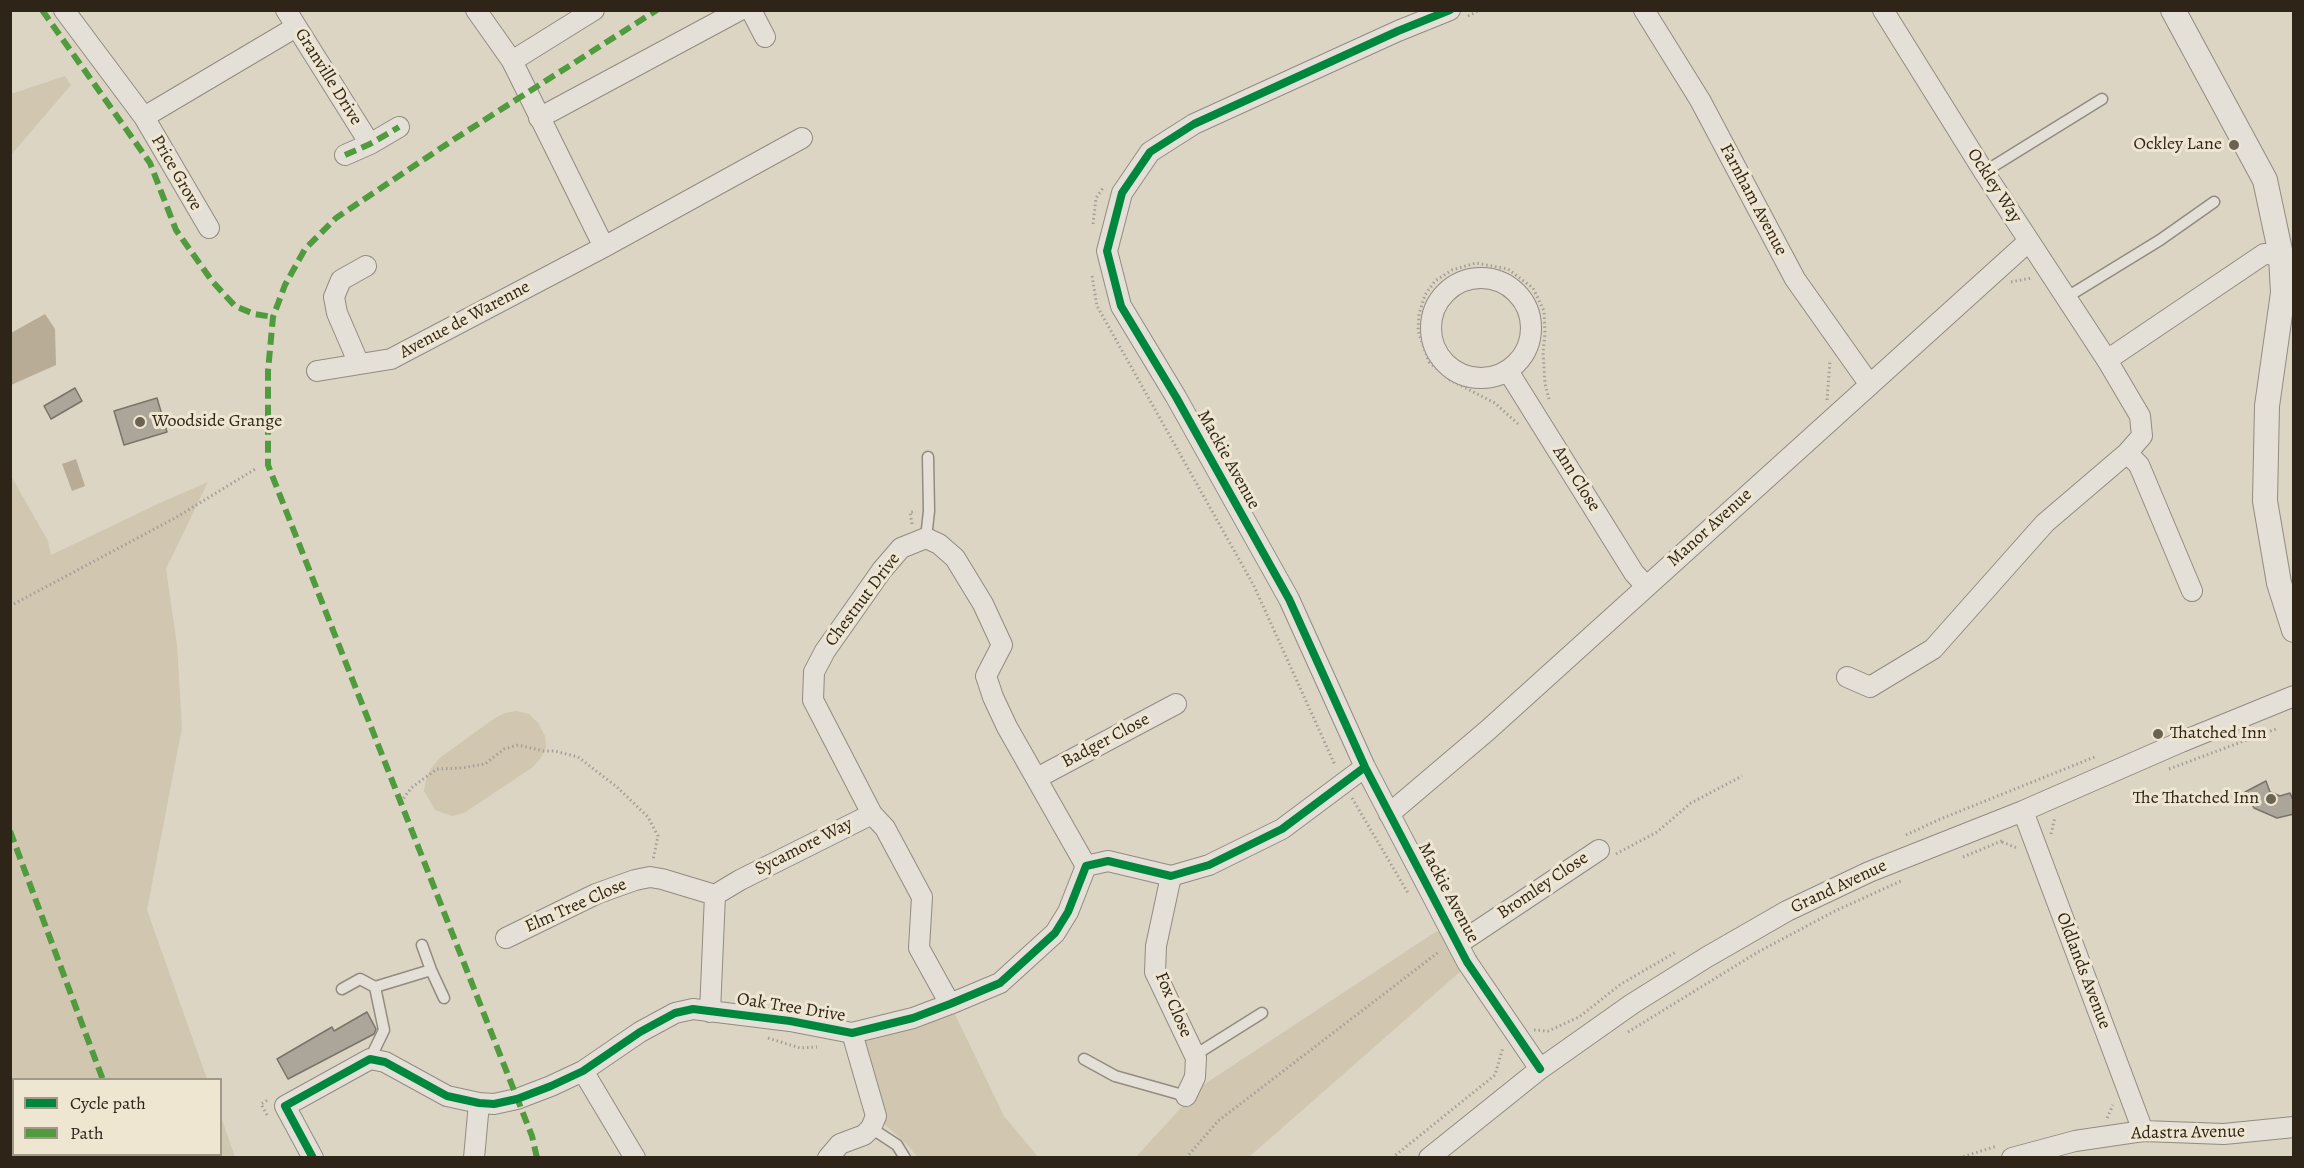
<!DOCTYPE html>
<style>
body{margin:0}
#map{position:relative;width:2304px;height:1168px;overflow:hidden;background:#dcd5c4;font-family:Alegreya,serif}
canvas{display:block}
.frame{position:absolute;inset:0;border:12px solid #2f2418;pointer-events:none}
.legend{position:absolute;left:12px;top:1078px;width:210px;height:78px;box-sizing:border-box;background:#efe6d2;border:2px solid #a29888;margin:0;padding:8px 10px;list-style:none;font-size:18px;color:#2f2418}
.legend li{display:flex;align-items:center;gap:12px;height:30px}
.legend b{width:30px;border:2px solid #a29888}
</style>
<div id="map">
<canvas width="2304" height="1168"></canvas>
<div class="frame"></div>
<ul class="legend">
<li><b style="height:8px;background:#00873e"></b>Cycle path</li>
<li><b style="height:8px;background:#509b3e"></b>Path</li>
</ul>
</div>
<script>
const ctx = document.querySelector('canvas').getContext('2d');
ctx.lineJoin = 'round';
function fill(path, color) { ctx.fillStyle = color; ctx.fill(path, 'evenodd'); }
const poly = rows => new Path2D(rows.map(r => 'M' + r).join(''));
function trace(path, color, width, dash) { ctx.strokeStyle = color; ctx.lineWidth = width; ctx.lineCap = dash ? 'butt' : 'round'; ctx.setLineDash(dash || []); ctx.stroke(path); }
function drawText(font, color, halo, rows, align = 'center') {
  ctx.font = font + ' Alegreya,serif'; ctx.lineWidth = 6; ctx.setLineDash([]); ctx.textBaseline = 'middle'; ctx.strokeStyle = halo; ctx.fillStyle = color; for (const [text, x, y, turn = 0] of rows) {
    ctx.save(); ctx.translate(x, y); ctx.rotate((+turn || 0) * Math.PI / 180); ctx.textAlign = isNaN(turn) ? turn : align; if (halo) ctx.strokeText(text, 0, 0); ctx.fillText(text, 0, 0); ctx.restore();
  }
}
fill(poly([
 [65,76,71,85,11,155,11,94],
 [11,476,48,541,51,555,162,502,208,482,166,569,177,645,182,728,147,910,207,1079,14,1080,14,1154,220,1154,221,1117,235,1157,11,1157],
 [517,711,529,714,538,723,545,736,546,748,541,758,533,767,464,813,452,816,435,810,424,791,426,780,431,768,441,757,495,718,505,713],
 [1437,931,1478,956,1249,1157,1135,1158,1200,1087],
 [950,1004,1004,1116,1038,1157,917,1157,911,1149,876,1116,852,1033]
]), '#d1c6af');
fill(poly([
 [45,314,55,329,56,365,11,385,11,333],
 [76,459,85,486,72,491,62,464]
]), '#b8ac96');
const building = poly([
 [75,388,82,401,51,419,44,406,75,388],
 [157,398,167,432,124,445,114,411,157,398],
 [2266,781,2270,792,2280,796,2290,793,2294,802,2294,814,2277,818,2254,808,2245,792,2266,781],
 [367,1012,376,1029,374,1034,288,1079,277,1059,332,1027,334,1031,367,1012]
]);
fill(building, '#aca69a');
trace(building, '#797469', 1.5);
const service = poly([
 [1984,172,2102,99],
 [2067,297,2160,240,2214,202],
 [926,538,929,511,928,457],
 [431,970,444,998],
 [342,989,360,979,375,987],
 [1195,1055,1262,1013],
 [370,1059,384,1030,375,987,431,970,422,945],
 [1084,1059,1115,1076,1186,1096],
 [871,1128,897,1145,905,1158]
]);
const minor = poly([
 [64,10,144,117,209,228],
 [286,10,370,144],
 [476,10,512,61,604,247],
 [751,10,765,37],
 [1450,10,1398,31,1194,124,1150,152,1122,193,1107,251,1121,306,1176,397,1289,599,1365,767,1467,962,1540,1069],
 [1644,10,1700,100,1795,279,1870,385],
 [512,61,594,10],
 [144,117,296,27],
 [539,118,740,10],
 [345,155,370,144,399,127],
 '1431 328a50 50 0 1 1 100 0a50 50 0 1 1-100 0Z',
 [2107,360,2264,254,2281,255],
 [359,364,337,313,334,297,341,280,366,266],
 [317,371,391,359,604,247,802,138],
 [1508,371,1634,573,1646,586],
 [2127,453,2139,465,2192,591],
 [1847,677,1870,687,1933,649,2045,523,2127,453,2142,436,2140,416,2107,360,1984,172,1883,10],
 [1037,778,1176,704],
 [2023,811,2143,1131],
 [872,814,813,700,814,672,825,651,882,570,901,548,926,538,939,544,955,558,983,604,1002,645,986,676,993,697,1007,727,1086,866],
 [1389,814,1488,730,2029,241],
 [1171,876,1156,946,1155,972,1196,1058,1195,1077,1186,1096],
 [506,938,596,894,635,880,650,877,662,879,715,895],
 [1458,944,1599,850],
 [710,1012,715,895,740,880,872,814,885,828,922,897,919,948,950,1004],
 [583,1071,635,1158],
 [313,1158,285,1106,370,1059,385,1062,447,1096,479,1103,494,1104,517,1099,551,1086,583,1071,640,1032,675,1013,693,1009,790,1021,852,1033,913,1018,950,1004,1000,983,1055,933,1068,912,1086,866,1108,861,1171,876,1209,865,1282,829,1365,767],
 [474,1158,479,1103],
 [828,1158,840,1144,864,1135,871,1128,876,1116,852,1033],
 [1429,1158,1540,1069,1632,1004,1707,957,1787,911,1869,872,2023,811,2181,742,2294,696],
 [2012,1158,2075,1141,2143,1131,2224,1134,2294,1127]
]);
const tertiary = poly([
 [2173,10,2265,180,2281,255,2283,293,2267,406,2265,501,2279,583,2294,630]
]);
trace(service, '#918b80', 13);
trace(minor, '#918b80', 22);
trace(tertiary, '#918b80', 26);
trace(poly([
 [1468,16,1480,10],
 [1093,224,1096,198,1103,188],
 [1092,276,1097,306,1254,586,1335,765],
 [2011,282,2031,278],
 [1827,400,1830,361],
 [1518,424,1495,403,1450,380,1429,362,1418,331,1419,314,1425,295,1435,281,1452,270,1476,263,1508,269,1533,288,1544,311,1545,334,1543,352,1545,384,1549,399],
 [912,524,910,512,916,512],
 [10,606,175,518,257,468],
 [2169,769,2276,729],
 [1352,798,1408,893],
 [401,802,411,788,437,769,462,768,485,764,504,749,518,745,544,751,555,751,578,757,617,787,648,817,658,836,653,860],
 [2051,834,2055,817],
 [1906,835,1938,820,2097,756],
 [2002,842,2017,848],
 [1616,854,1657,832,1691,803,1742,776],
 [1963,857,2004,840],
 [1534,1030,1548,1031,1579,1017,1621,984,1676,952],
 [1628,1032,1758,952,1835,911,1901,881],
 [768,1038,800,1048,817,1047],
 [267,1115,261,1104,268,1100],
 [2107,1118,2113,1105],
 [1186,1158,1218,1121,1440,951],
 [1392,1158,1495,1075,1503,1047],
 [1959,1158,1997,1146]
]), '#a49f98', 3, [1.5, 3]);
trace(service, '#e4e0d8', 10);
trace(minor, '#e4e0d8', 20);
trace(tertiary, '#e4e0d8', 24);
trace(poly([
 [42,10,150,163,176,230,212,281,235,306,254,314,273,317],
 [345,155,370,144,399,127],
 [10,831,103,1080],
 [130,1154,131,1158],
 [537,1158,532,1136,268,465,268,371,273,317,285,285,305,249,336,218,453,140,657,10]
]), '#509b3e', 6, [12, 6]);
trace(poly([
 [1450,10,1398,31,1194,124,1150,152,1122,193,1107,251,1121,306,1176,397,1289,599,1365,767,1467,962,1540,1069],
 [313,1158,285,1106,370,1059,385,1062,447,1096,479,1103,494,1104,517,1099,551,1086,583,1071,640,1032,675,1013,693,1009,790,1021,852,1033,913,1018,950,1004,1000,983,1055,933,1068,912,1086,866,1108,861,1171,876,1209,865,1282,829,1365,767]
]), '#00873e', 8);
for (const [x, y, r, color] of [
 [2234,145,6,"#6c6254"],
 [140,422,6,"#6c6254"],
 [2158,734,6,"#6c6254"],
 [2271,799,6,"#6c6254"]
]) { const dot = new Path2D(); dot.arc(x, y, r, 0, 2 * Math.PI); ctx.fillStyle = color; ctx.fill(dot); trace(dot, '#efe6d2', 2); }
drawText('18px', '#2f2418', '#efe6d2', [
 ["Granville Drive",328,77,58],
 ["Price Grove",176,173,60],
 ["Ockley Way",1994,186,57],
 ["Farnham Avenue",1753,200,62],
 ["Avenue de Warenne",465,320,-28],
 ["Mackie Avenue",1228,460,61],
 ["Ann Close",1576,479,58],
 ["Manor Avenue",1710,528,-42],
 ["Chestnut Drive",863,600,-53],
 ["Badger Close",1106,741,-28],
 ["Sycamore Way",804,847,-27],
 ["Bromley Close",1543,886,-34],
 ["Grand Avenue",1839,887,-25],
 ["Mackie Avenue",1448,893,62],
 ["Elm Tree Close",576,906,-24],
 ["Oldlands Avenue",2083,971,69],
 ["Fox Close",1173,1005,67],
 ["Oak Tree Drive",791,1008,9],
 ["Adastra Avenue",2188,1133,-1]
]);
drawText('18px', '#2f2418', '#efe6d2', [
 ["Ockley Lane",2222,145],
 ["Woodside Grange",152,422,"left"],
 ["Thatched Inn",2170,734,"left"],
 ["The Thatched Inn",2259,799]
], 'right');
</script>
